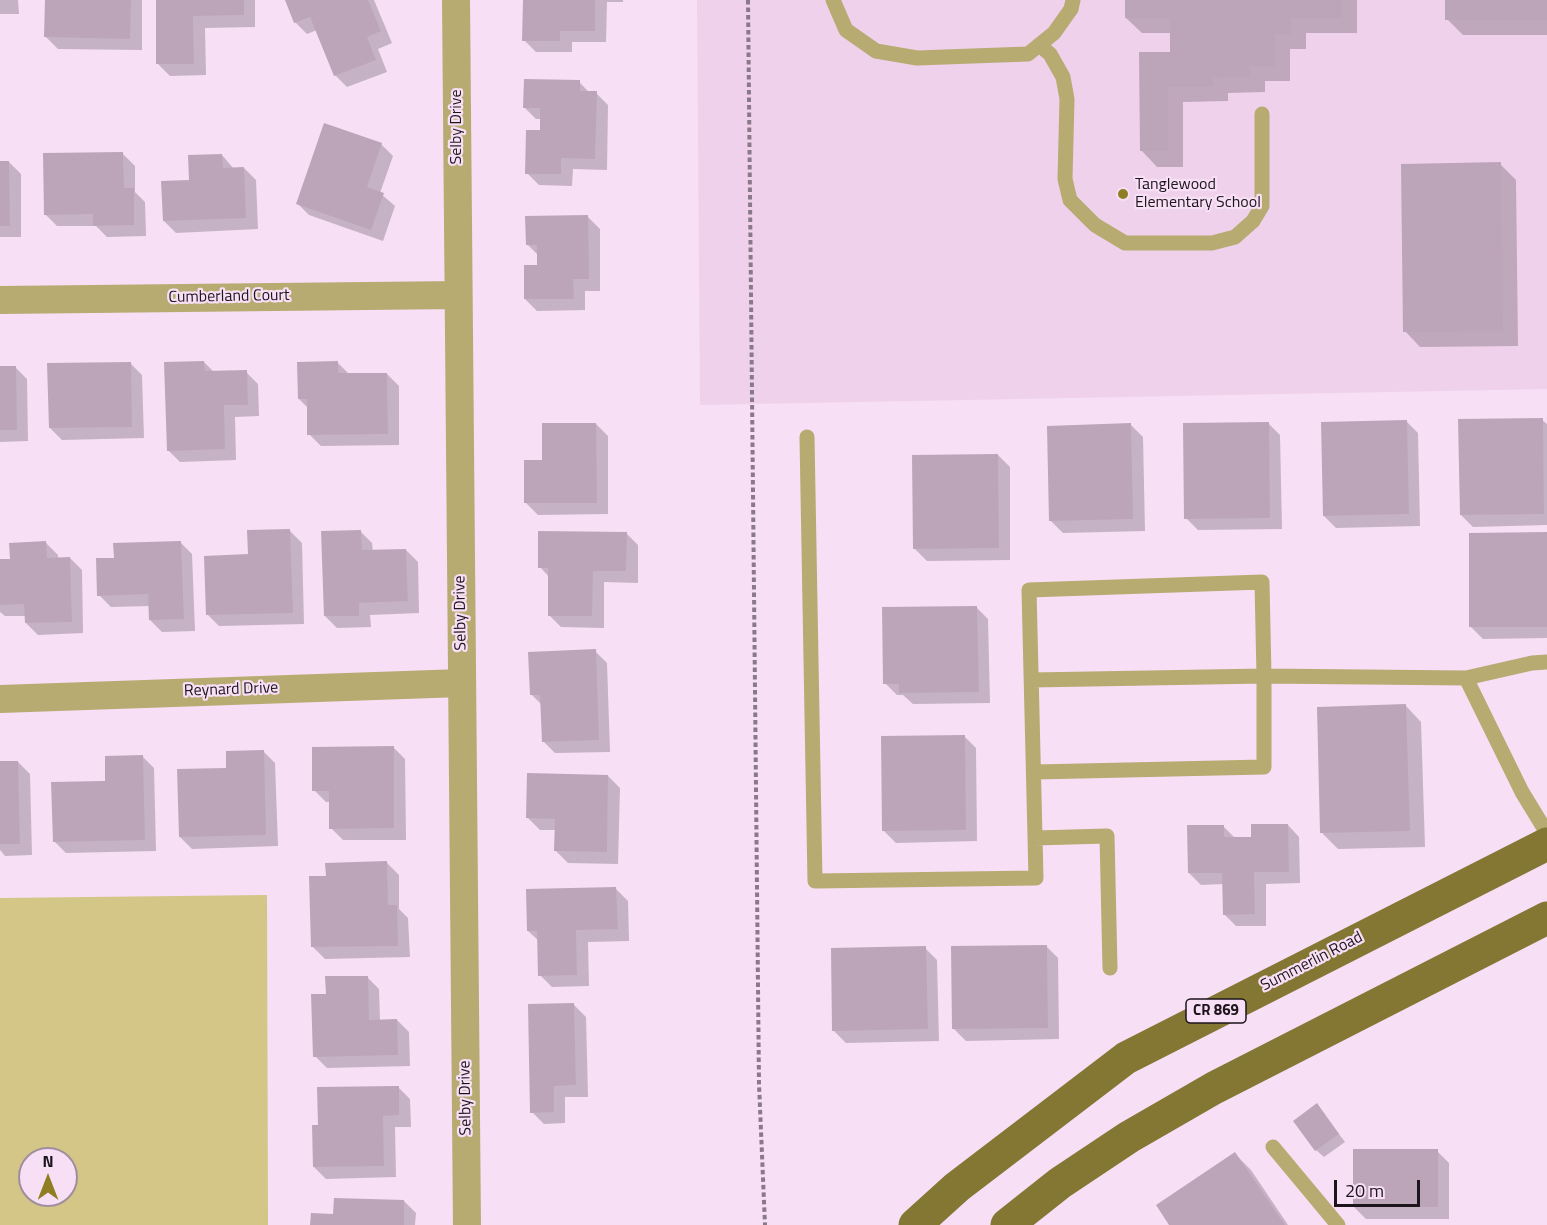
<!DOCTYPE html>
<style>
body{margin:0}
#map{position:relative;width:1547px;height:1225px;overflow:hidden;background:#f7dff5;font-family:"Titillium Web",sans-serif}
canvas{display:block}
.north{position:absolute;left:18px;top:1147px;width:60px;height:60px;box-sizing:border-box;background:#f7dff5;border:2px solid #a08e9e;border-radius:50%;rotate:0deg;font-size:16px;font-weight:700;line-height:24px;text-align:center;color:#1d151c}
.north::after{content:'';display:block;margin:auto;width:21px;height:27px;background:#907e25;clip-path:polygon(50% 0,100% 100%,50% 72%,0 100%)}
.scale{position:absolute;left:1334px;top:1180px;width:86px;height:27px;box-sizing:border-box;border:3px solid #1d151c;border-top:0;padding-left:8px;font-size:18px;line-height:21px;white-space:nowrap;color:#1d151c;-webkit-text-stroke:4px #f7dff5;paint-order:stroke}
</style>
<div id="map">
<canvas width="1547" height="1225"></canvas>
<div class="north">N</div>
<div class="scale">20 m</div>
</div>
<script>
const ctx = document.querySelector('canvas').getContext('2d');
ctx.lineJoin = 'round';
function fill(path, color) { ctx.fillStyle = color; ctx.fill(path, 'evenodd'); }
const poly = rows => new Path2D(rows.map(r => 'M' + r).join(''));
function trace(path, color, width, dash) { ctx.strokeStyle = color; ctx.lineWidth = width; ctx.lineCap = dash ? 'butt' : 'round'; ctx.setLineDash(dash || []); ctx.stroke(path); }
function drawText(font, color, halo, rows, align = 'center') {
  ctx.font = font + ' "Titillium Web",sans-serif'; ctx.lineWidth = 4.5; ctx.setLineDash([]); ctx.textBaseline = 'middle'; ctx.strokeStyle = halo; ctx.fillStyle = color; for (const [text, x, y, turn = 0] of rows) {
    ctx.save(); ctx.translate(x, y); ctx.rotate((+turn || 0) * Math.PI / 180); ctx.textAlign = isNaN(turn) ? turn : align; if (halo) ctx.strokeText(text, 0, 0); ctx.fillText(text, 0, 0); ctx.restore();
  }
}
fill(poly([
 [697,0,1547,0,1547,389,700,405]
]), '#efd1eb');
fill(poly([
 [267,895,268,1225,0,1225,0,898],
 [30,1159,66,1159,66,1195,30,1195]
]), '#d3c686');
fill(poly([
 [0,0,18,0,19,14,0,14],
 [46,0,142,0,142,50,58,49,46,37],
 [157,0,255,0,255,27,205,28,206,75,170,76,158,64],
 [286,0,374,0,392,43,378,49,387,72,347,87,335,75,317,30,307,34,295,22],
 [525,0,623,0,623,2,607,2,606,42,572,42,572,52,536,52,524,40],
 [1126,0,1357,0,1357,33,1306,33,1306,49,1290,49,1290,81,1265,81,1265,92,1228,93,1228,101,1183,102,1183,167,1157,167,1142,151,1171,53,1171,33,1142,33,1126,18],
 [1447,0,1547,0,1547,35,1463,35,1447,19],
 [579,82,590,93,596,93,608,105,607,170,573,169,572,186,539,185,527,173,541,132,542,119,536,119,524,107],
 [381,144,393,156,380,193,395,206,383,241,309,215,297,203],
 [123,154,135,166,135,192,145,202,146,236,107,237,96,226,57,226,45,214],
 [222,155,234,169,244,168,256,180,258,229,176,233,164,221,190,182],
 [0,162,9,162,21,174,21,237,0,237],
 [1500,164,1516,180,1518,346,1420,347,1405,331],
 [588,217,600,229,600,291,585,291,585,310,537,311,525,299,539,266,539,256,527,244],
 [204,362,214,372,246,372,258,384,259,416,235,417,236,460,180,462,168,450],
 [337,362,349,374,387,374,399,386,399,445,321,446,309,434,308,408,299,399],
 [130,363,142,375,144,438,62,440,50,428],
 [15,367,27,379,28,441,0,442,0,368],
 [1542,420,1547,424,1547,525,1473,527,1461,515],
 [1406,421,1418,433,1420,526,1336,528,1324,516],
 [1268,423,1280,435,1282,529,1198,530,1186,518],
 [596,424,608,436,608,514,538,515,526,503],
 [1131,425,1143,437,1145,531,1063,533,1051,521],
 [998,455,1010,467,1010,560,927,561,915,549],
 [290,531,302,543,304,624,219,626,207,614],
 [360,531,372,543,373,552,406,550,418,562,419,613,370,615,371,627,337,628,325,616],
 [626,533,638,545,638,583,604,582,604,628,561,627,549,615,550,578,540,567],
 [1547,534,1547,638,1483,639,1471,627],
 [180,542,192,554,195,631,162,632,150,620,150,606,111,607,99,595,115,559],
 [46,543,58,555,58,559,70,558,82,570,83,633,38,635,26,623,26,616,5,616,0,612,0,561,11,560],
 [976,607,988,619,990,703,913,704,903,695,897,695,885,683],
 [595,651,607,663,610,752,555,753,543,741,542,705,531,694],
 [1406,706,1421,722,1425,847,1338,849,1322,833],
 [964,736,976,748,977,841,896,843,884,831],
 [393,747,405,759,406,840,343,840,331,828,330,802,326,802,314,790],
 [263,751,275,763,278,846,192,849,180,837,228,769],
 [142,756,154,768,156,851,66,853,54,841],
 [18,762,30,774,32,855,5,856,0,850,0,763],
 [608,776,620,788,618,864,568,863,556,851,556,830,540,830,528,818],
 [1288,825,1299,837,1300,883,1266,884,1266,926,1236,926,1224,914,1224,884,1201,885,1189,873,1223,826,1236,839,1253,839],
 [387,863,399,875,399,909,408,918,410,957,325,959,313,947,327,878],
 [616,889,628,901,629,941,588,942,589,986,552,987,540,975,539,941,528,931],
 [1046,946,1058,958,1059,1039,966,1041,954,1029],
 [925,948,937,960,939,1041,846,1043,834,1031],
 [367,977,379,989,380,1021,397,1020,409,1032,410,1066,327,1068,315,1056,327,995],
 [574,1005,586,1017,588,1097,565,1097,565,1123,544,1124,532,1112],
 [398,1087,410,1099,411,1127,395,1127,396,1177,326,1179,314,1167,319,1126],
 [1317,1105,1345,1142,1324,1157,1316,1150],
 [1437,1151,1449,1163,1449,1219,1366,1219,1354,1207],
 [1235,1154,1251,1170,1288,1225,1171,1225],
 [404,1201,416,1213,415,1225,312,1225,335,1215]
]), '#0003');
fill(poly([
 [45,0,131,0,130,39,44,37],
 [156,0,244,0,244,15,193,16,194,64,156,64],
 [285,0,368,0,381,31,367,37,376,60,334,76,310,17,294,23],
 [523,0,595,0,595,31,560,31,560,41,522,41],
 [1125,0,1342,0,1342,18,1291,18,1291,34,1275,34,1275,66,1250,66,1250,77,1213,78,1213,86,1168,87,1168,151,1140,151,1139,52,1170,52,1170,18,1125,18],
 [1445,0,1547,0,1547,20,1445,20],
 [524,79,580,80,580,91,597,91,595,159,561,158,561,174,525,174,526,130,540,130,540,108,523,108],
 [324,123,382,143,367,187,384,193,371,230,296,204],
 [123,152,124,188,134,188,134,225,93,226,93,214,44,215,43,153],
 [222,154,223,168,244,167,246,218,163,221,161,181,189,180,188,155],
 [0,161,9,161,10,226,0,226],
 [1501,162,1503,331,1403,332,1401,164],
 [588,215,589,279,573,279,574,299,524,299,524,265,537,265,537,245,526,245,525,216],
 [204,361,205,371,247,370,248,405,224,405,225,449,167,451,164,362],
 [338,361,338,373,387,373,388,434,307,435,307,399,298,399,297,362],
 [131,362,132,427,49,428,47,363],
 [0,366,16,366,17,430,0,430],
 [1543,418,1544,514,1460,515,1458,419],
 [1407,420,1409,514,1323,516,1321,422],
 [1269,422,1270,518,1184,519,1183,423],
 [542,423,596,423,597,503,524,503,524,460,542,460],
 [1131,423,1133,519,1049,521,1047,426],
 [998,454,999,548,913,549,912,455],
 [290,529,293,613,206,615,204,556,248,554,247,530],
 [361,530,362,550,406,549,408,601,359,603,359,616,324,616,321,531],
 [538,531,627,532,626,571,593,571,592,616,548,616,548,568,538,568],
 [1547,532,1547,627,1469,627,1469,533],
 [46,541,47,558,70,557,72,622,25,623,24,604,0,605,0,559,10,559,9,543],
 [181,541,184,619,149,620,148,594,97,596,96,558,114,558,113,543],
 [977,606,979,692,899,693,899,684,883,684,882,607],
 [596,649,599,740,542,742,540,695,530,695,528,652],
 [1406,704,1410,831,1320,833,1317,707],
 [965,735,966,830,882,831,881,736],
 [394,746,394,828,329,829,329,791,312,791,312,747],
 [264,750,266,835,179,837,177,769,226,768,226,751],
 [143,755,145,840,53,842,51,782,105,781,105,756],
 [0,761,18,761,20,844,0,844],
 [527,773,608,775,607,852,554,851,555,819,526,818],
 [1251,824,1288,824,1289,872,1254,872,1255,914,1223,915,1222,873,1188,873,1187,825,1224,825,1224,837,1251,837],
 [387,861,388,905,397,905,398,946,311,947,309,876,326,876,325,863],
 [616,887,618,929,576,930,577,975,538,976,537,931,527,931,526,889],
 [1047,945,1048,1028,952,1029,951,946],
 [926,946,928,1029,832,1031,831,948],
 [325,976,368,976,369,1020,397,1019,398,1055,313,1057,311,994,326,994],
 [574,1003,576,1085,554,1086,554,1112,530,1113,528,1004],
 [399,1086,399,1115,383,1116,384,1166,313,1167,312,1125,318,1125,317,1087],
 [1317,1103,1339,1134,1315,1151,1293,1121],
 [1353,1149,1438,1149,1438,1207,1353,1207],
 [1235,1152,1285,1225,1169,1225,1156,1205],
 [334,1198,404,1200,404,1225,310,1225,311,1213,333,1214]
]), '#bca5b9');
trace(poly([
 [748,0,759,1084,765,1225]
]), '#8a7a89', 4, [4.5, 3]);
trace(poly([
 [833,0,846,30,876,51,917,58,1028,54,1054,33,1071,9,1073,0],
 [1039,45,1050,54,1063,77,1067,99,1065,179,1070,200,1095,225,1125,243,1212,243,1235,237,1253,221,1262,206,1262,114],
 [807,437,815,881,1036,878,1029,590,1262,582,1264,676,1466,678,1522,792,1547,833],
 [1466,678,1532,663,1547,662],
 [1032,680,1264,676,1264,767,1035,772],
 [1035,838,1107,836,1110,968],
 [1273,1147,1338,1225]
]), '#b7ab71', 15);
trace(poly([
 [456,0,467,1225],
 [0,300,458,295],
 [0,699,462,683]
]), '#b7ab71', 28);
trace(poly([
 [915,1225,957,1187,1126,1058,1547,844],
 [1007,1225,1060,1183,1129,1137,1214,1088,1547,918]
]), '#847633', 33);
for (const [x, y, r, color] of [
 [1123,194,6,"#907e25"]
]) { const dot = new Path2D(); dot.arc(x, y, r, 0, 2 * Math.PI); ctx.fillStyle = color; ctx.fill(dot); trace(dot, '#f7dff5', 2); }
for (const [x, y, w] of [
 [1216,1011,60]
]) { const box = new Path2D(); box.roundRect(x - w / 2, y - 12, w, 24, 4.5); ctx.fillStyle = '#f7dff5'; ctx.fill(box); trace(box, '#1d151c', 1.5); }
drawText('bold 15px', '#1d151c', null, [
 ["CR 869",1216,1011]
]);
drawText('16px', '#1d151c', '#f7dff5', [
 ["Selby Drive",457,127,-90],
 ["Cumberland Court",229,297,-1],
 ["Selby Drive",461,613,-91],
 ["Reynard Drive",231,690,-2],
 ["Summerlin Road",1312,962,-27],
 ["Selby Drive",466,1098,-91]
]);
drawText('16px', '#1d151c', '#f7dff5', [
 ["Tanglewood",1135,185],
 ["Elementary School",1135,203]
], 'left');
</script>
